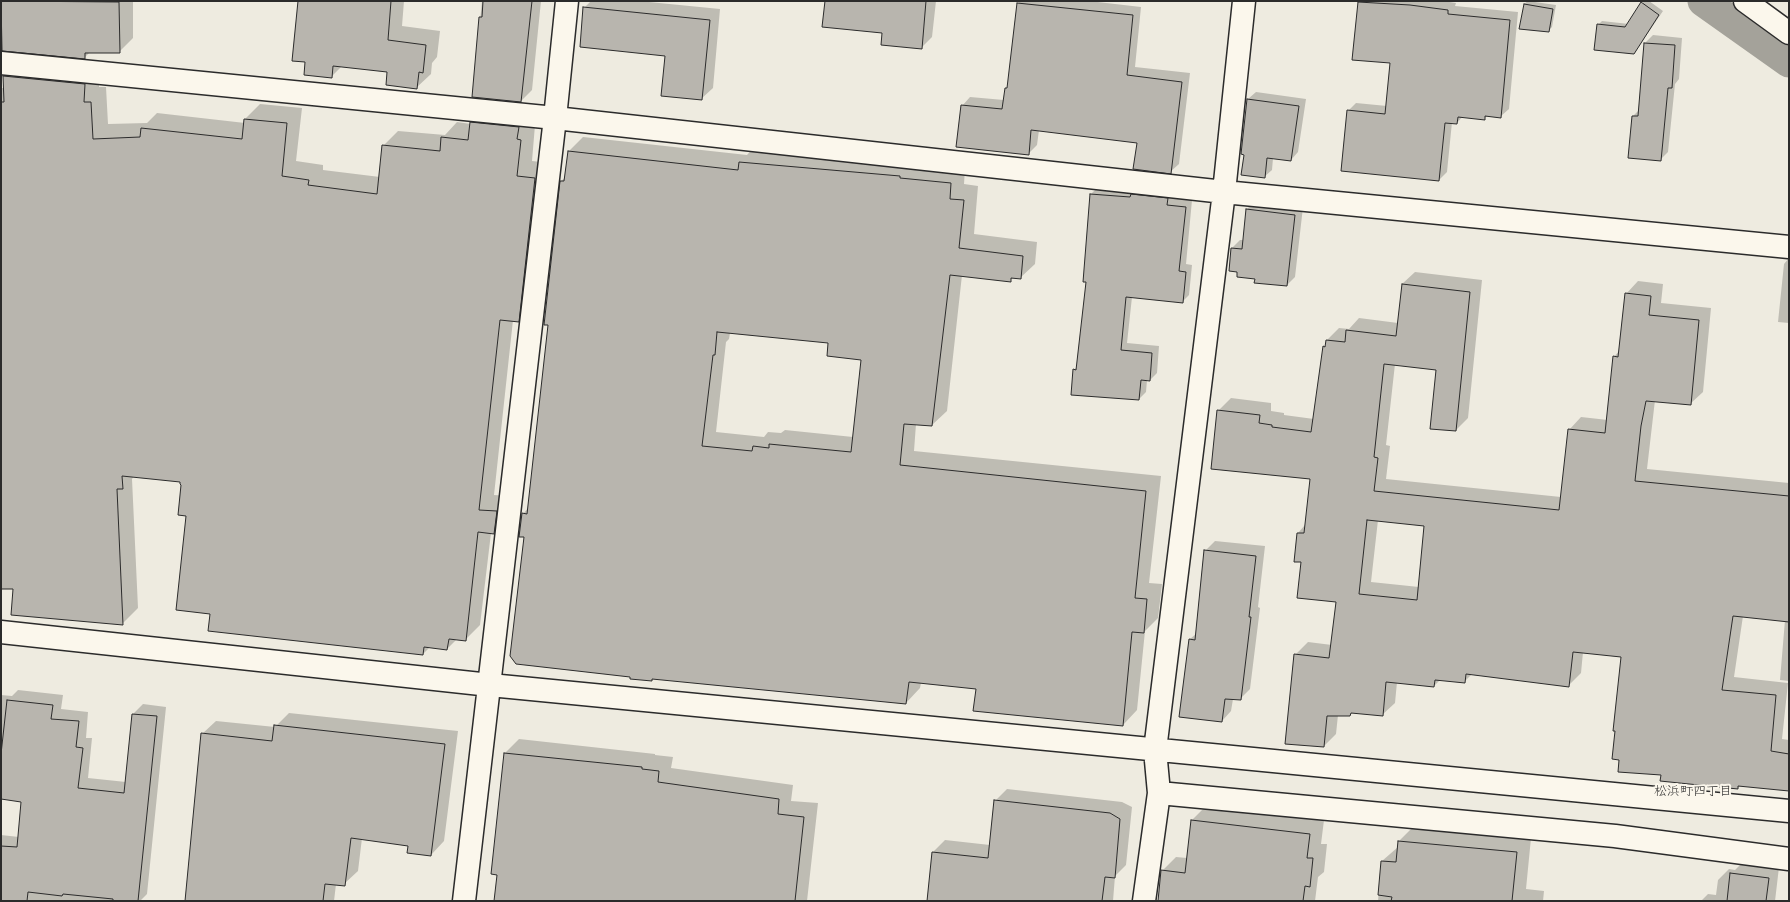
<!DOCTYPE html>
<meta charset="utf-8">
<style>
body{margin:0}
#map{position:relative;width:1790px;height:902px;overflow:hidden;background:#eeebe0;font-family:Delius,sans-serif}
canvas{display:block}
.frame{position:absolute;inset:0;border:2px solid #2b2b2b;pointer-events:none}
</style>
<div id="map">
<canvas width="1790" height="902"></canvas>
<div class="frame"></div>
</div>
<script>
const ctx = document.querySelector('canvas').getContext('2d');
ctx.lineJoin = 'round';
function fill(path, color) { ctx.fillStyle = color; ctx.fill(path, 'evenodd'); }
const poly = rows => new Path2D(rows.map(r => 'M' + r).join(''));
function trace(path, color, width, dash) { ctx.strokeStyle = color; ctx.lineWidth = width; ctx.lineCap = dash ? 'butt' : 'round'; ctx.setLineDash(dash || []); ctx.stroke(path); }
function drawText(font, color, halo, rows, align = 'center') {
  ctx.font = font + ' Delius,"Klee One",sans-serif'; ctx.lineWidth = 4; ctx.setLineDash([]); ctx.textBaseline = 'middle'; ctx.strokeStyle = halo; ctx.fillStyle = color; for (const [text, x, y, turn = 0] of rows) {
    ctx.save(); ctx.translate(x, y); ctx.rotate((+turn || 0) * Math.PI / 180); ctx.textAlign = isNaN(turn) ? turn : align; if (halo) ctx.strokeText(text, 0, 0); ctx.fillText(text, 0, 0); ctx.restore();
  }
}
fill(poly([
 [1,1,133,1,133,38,119,52,90,52,84,58,1,46],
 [299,1,404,1,402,26,440,31,437,57,432,63,431,74,416,88,388,71,342,66,332,76,306,61],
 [482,1,541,1,532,90,521,101,473,96],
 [591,1,639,1,720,9,713,88,701,99,666,55,584,8],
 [826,1,936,1,932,37,921,48,883,32],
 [1020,1,1089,1,1141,7,1135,67,1190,73,1179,164,1170,172,1138,142,1039,130,1037,145,1028,154,962,106,970,97,1004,100,1006,89,1009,86,1018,3],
 [1361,1,1443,1,1456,3,1455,6,1518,12,1509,109,1501,116,1488,115,1484,119,1463,116,1457,123,1452,122,1447,172,1439,180,1348,111,1356,103,1387,106,1391,62,1359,2],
 [1528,1,1556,5,1552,27,1548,31,1524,4],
 [1644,1,1649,1,1663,11,1634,53,1598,25,1602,21,1629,24],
 [1653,35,1682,38,1679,79,1675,84,1668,152,1660,160,1633,116,1639,110,1645,43],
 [19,61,99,69,99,87,106,87,108,124,147,123,157,113,245,123,245,119,260,104,302,108,296,161,323,165,323,170,380,177,383,146,398,131,445,135,457,122,471,124,486,107,535,125,532,161,550,163,534,306,518,321,513,320,494,495,511,496,509,518,494,533,491,533,480,625,465,640,457,639,447,649,430,647,423,654,211,613,187,515,181,481,134,476,132,479,138,608,123,623,14,588,1,588,1,88,4,88,4,76],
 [1256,92,1306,99,1298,152,1291,160,1273,158,1272,170,1264,177,1245,154,1248,99],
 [583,137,747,155,754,147,965,169,964,184,978,186,974,234,1037,242,1035,264,1020,278,1013,278,1010,280,962,275,947,411,932,425,916,424,914,451,1161,476,1149,583,1162,584,1158,618,1145,631,1137,710,1123,725,977,688,921,683,920,688,906,703,654,678,652,680,525,536,523,514,528,508,549,324,561,181,566,177,569,151],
 [730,333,829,342,862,359,853,437,785,430,781,433,768,432,764,437,716,432,726,342,729,339],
 [1098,187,1174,192,1173,198,1192,200,1186,264,1192,265,1189,295,1182,302,1132,297,1127,343,1159,346,1157,373,1150,380,1147,380,1146,392,1139,399,1074,370,1078,366,1087,281,1091,194],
 [1255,201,1303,207,1295,277,1287,285,1256,278,1232,248,1240,240,1244,240,1247,209],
 [1789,258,1789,323,1778,322,1784,264],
 [1415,272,1482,280,1468,418,1456,430,1437,369,1395,364,1386,445,1390,446,1386,479,1561,497,1569,430,1581,417,1608,420,1614,357,1619,351,1626,294,1638,281,1663,284,1661,303,1711,308,1703,392,1690,404,1655,400,1647,469,1789,483,1789,681,1780,680,1785,620,1743,616,1734,677,1788,683,1782,739,1789,740,1789,790,1741,785,1738,788,1662,775,1622,656,1583,652,1581,673,1568,686,1473,673,1464,682,1440,680,1434,686,1397,682,1395,703,1382,715,1353,712,1350,715,1338,715,1336,734,1324,746,1295,655,1308,642,1332,645,1337,602,1302,561,1295,561,1298,533,1305,525,1311,478,1218,411,1231,398,1271,403,1271,411,1284,413,1284,415,1314,419,1324,347,1327,344,1327,340,1339,328,1349,329,1359,318,1398,323,1402,284],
 [1378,520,1425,525,1419,587,1371,582],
 [1215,541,1265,546,1258,607,1260,608,1250,689,1240,699,1233,699,1231,711,1222,721,1190,639,1197,633,1205,551],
 [18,690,63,695,61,709,88,712,86,738,92,738,88,778,126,782,133,714,143,704,166,707,147,894,140,901,1,901,1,835,19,837,22,801,1,798,1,695,12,696],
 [289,713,458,731,444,841,431,855,409,845,362,838,358,871,344,884,336,884,334,901,186,901,202,734,216,721,275,727],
 [519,739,655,754,655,755,673,757,671,768,793,785,791,801,818,803,807,901,497,901,505,753],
 [1007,789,1122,802,1132,807,1126,865,1115,876,1113,901,927,901,933,852,945,840,990,845,995,801],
 [1206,806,1324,820,1321,844,1327,844,1324,872,1318,877,1315,901,1159,901,1162,871,1176,857,1187,858,1192,820],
 [1413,827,1531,838,1526,889,1544,891,1543,901,1378,901,1382,861,1398,847,1399,841],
 [1742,863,1779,867,1775,901,1701,901,1708,894,1716,895,1718,880,1729,869,1735,870]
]), '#0003');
trace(poly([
 [1703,1,1789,62]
]), '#a4a29a', 31);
const building = poly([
 [1,1,119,2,120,53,85,53,85,59,2,51,1,1],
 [298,1,391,1,388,40,426,45,423,73,419,72,417,89,386,85,387,72,333,66,332,78,304,75,305,62,292,61,298,1],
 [483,1,532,1,521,102,472,97,479,17,482,17,483,1],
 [825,1,926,1,922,49,881,45,882,33,822,27,825,1],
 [1358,2,1410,5,1448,10,1448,14,1510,20,1501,118,1485,116,1485,120,1458,117,1457,124,1445,123,1439,181,1341,171,1347,110,1385,114,1390,63,1352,60,1358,2],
 [1641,2,1659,15,1634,54,1594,50,1597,24,1625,27,1641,2],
 [1017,3,1133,15,1127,75,1182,82,1171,174,1133,169,1137,143,1031,130,1029,155,956,147,961,105,1002,109,1005,88,1007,88,1017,3],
 [1524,4,1553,9,1549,32,1519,29,1524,4],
 [583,7,710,20,702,100,661,96,665,56,580,47,583,7],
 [1644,43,1675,45,1672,88,1668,88,1661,161,1628,158,1632,116,1638,116,1644,43],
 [3,76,85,84,84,102,91,102,93,139,140,137,141,128,242,139,244,119,287,123,282,176,309,180,308,185,377,194,382,145,440,151,441,137,468,140,470,122,519,127,517,139,521,140,517,176,535,178,519,322,500,320,479,510,497,511,494,534,478,532,466,641,449,639,447,650,424,647,423,655,208,631,210,614,176,610,186,516,178,515,181,485,180,484,180,482,122,476,123,489,117,489,123,625,11,615,13,589,1,589,1,102,4,102,3,76],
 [1247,99,1299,106,1291,161,1267,158,1265,178,1241,175,1244,155,1241,154,1247,99],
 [568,151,738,170,739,162,900,176,900,178,951,183,950,199,964,200,959,248,1023,256,1021,279,1011,278,1011,282,950,275,932,426,904,424,900,465,1146,491,1135,598,1147,599,1144,633,1132,632,1123,726,973,711,976,689,909,682,906,704,652,679,652,681,630,679,630,677,516,664,510,656,524,537,519,537,522,513,527,514,548,325,544,325,560,181,564,181,568,151],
 [717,332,828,343,827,356,861,360,851,452,769,444,769,448,753,446,752,451,702,446,713,355,715,355,717,332],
 [1090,194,1130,197,1131,194,1168,198,1167,205,1186,207,1179,271,1186,272,1183,303,1126,297,1121,350,1152,353,1150,381,1141,380,1139,400,1071,395,1073,369,1076,370,1086,282,1083,282,1090,194],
 [1246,209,1295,215,1287,286,1254,283,1255,279,1237,277,1237,272,1229,271,1231,248,1242,249,1246,209],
 [1402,284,1470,292,1456,431,1430,429,1436,370,1384,364,1374,457,1378,458,1374,491,1559,510,1568,429,1605,433,1613,356,1618,357,1625,293,1651,296,1649,315,1699,320,1691,405,1646,401,1641,426,1635,481,1789,496,1789,622,1733,616,1722,690,1776,695,1771,751,1789,754,1789,791,1738,786,1738,789,1660,781,1661,775,1618,772,1619,760,1612,759,1615,731,1613,731,1621,657,1573,652,1569,687,1466,674,1465,683,1435,680,1434,687,1386,682,1383,716,1351,713,1350,716,1327,716,1324,747,1285,744,1294,654,1329,658,1336,602,1297,598,1301,562,1294,562,1297,533,1304,533,1310,479,1211,469,1217,410,1260,415,1259,423,1272,425,1272,427,1311,432,1323,346,1325,347,1326,340,1345,342,1346,330,1396,336,1402,284],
 [1367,520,1424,526,1417,600,1359,594,1367,520],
 [1204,550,1256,556,1249,617,1251,617,1241,700,1225,699,1222,722,1179,717,1189,639,1195,640,1204,550],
 [7,700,53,705,51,719,79,721,76,747,83,748,78,788,124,793,132,714,157,716,138,901,113,901,113,899,63,894,62,896,28,892,27,901,1,901,1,846,17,847,21,802,1,799,1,754,7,700],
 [274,725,445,744,431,856,407,853,408,846,351,838,345,886,325,884,323,901,185,901,201,733,272,741,274,725],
 [504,753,642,767,642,769,659,771,658,782,779,799,778,814,804,817,795,901,494,901,497,875,491,874,504,753],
 [994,800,1110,813,1120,819,1115,878,1105,877,1102,901,927,901,932,852,988,858,994,800],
 [1191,820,1310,834,1307,858,1313,858,1310,887,1305,886,1303,901,1158,901,1161,870,1185,873,1191,820],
 [1398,841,1517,852,1512,901,1391,901,1392,897,1378,895,1381,861,1396,862,1398,841],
 [1730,873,1769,878,1766,901,1727,901,1730,873]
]);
fill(building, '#b8b5ae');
trace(building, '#2b2b2b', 1);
const minor = poly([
 [1745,1,1789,33],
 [1,63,555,118,1224,192,1789,247],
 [1,632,490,685,1789,811],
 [1159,793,1615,836,1789,859],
 [464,901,555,118,567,1],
 [1144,901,1159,793,1155,750,1224,192,1244,1]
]);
trace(minor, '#2b2b2b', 25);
trace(minor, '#fbf7ec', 22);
drawText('13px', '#2b2b2b', '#fbf7ec', [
 ["松浜町四丁目",1693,791]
]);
</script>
